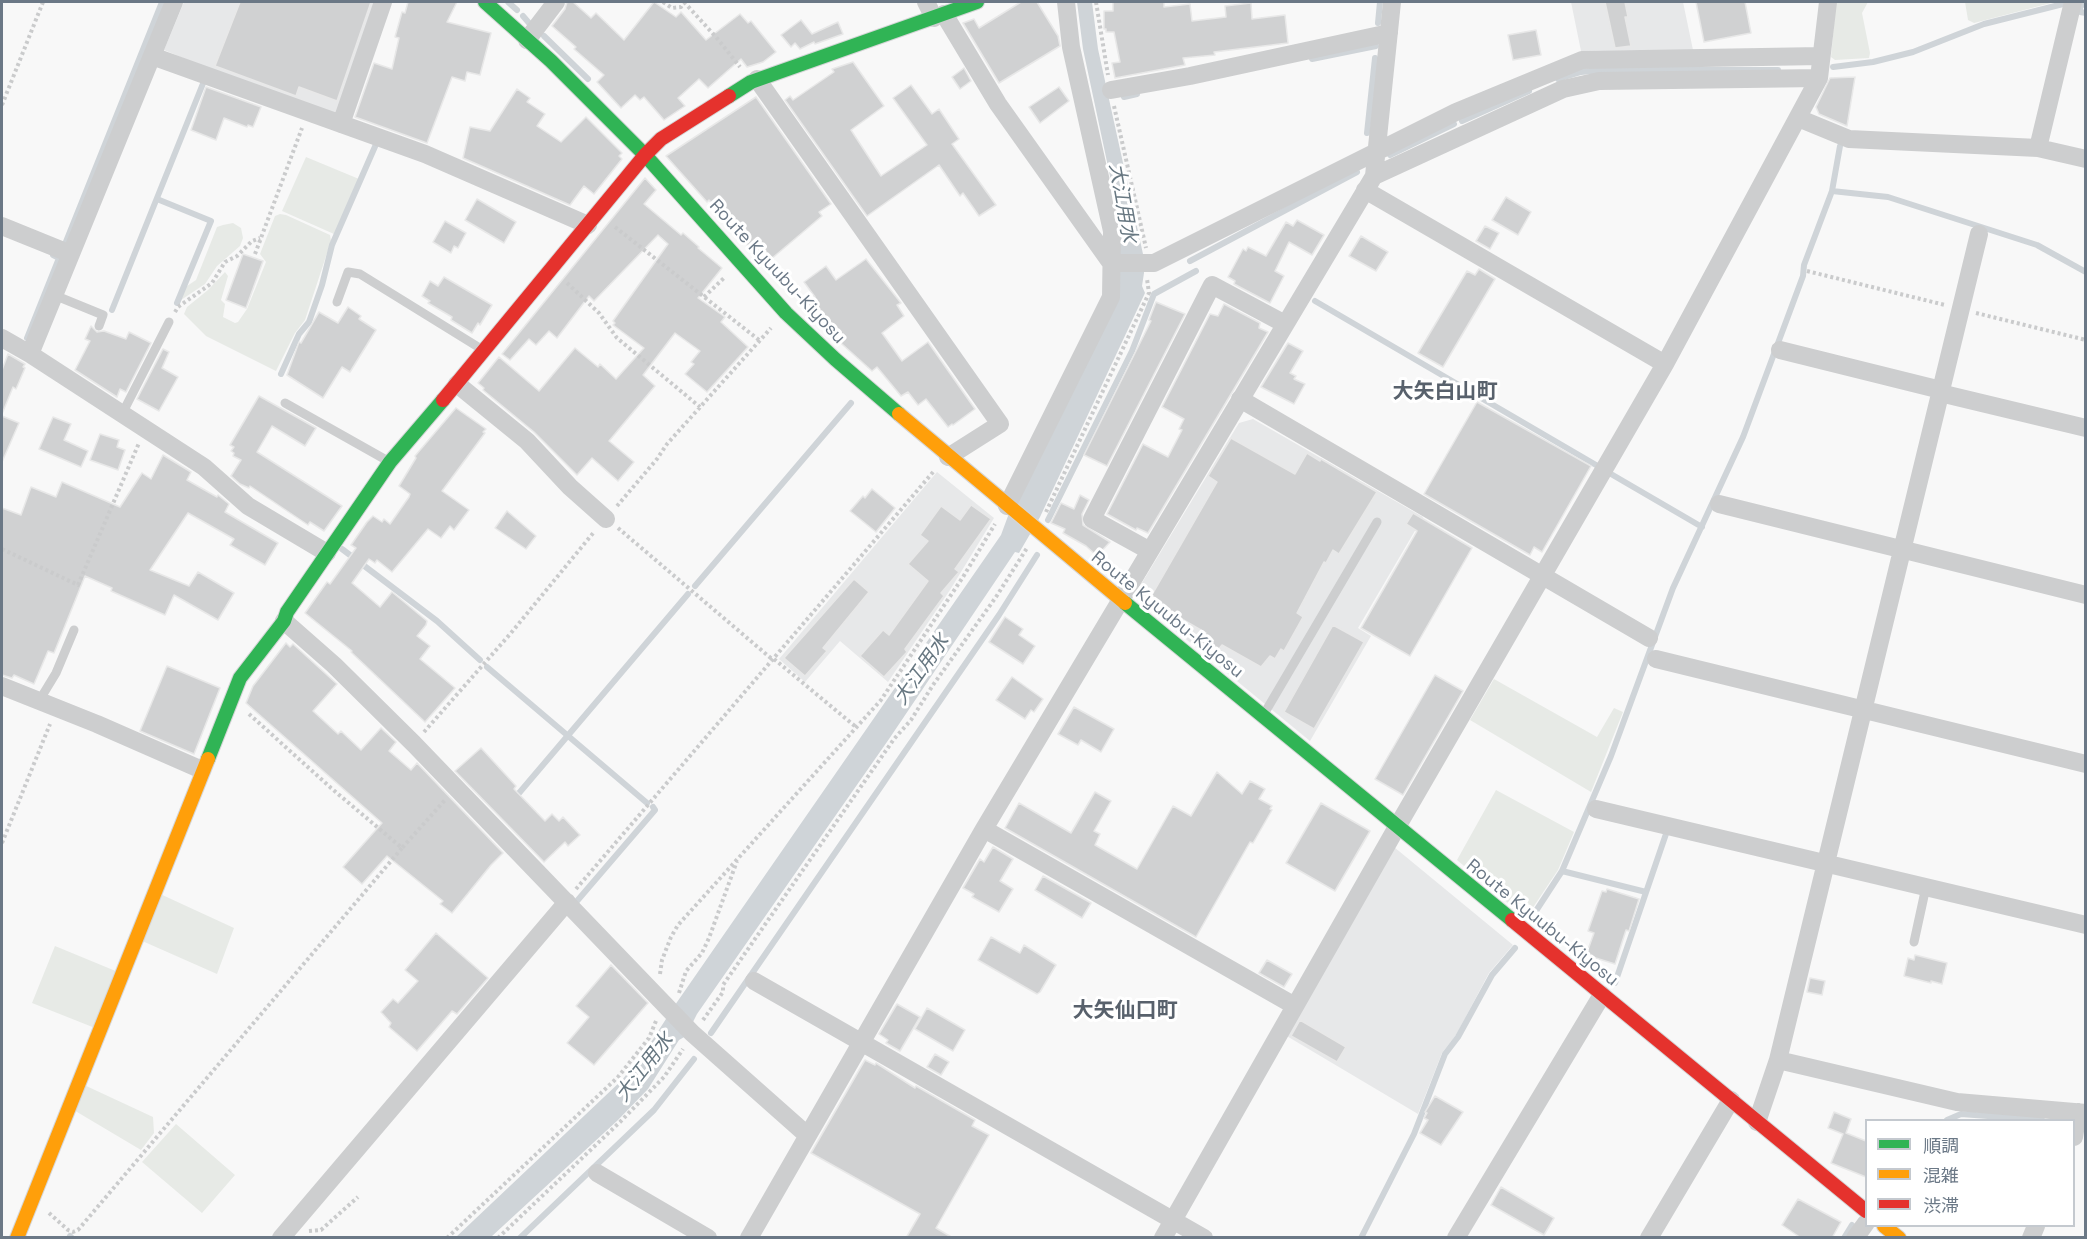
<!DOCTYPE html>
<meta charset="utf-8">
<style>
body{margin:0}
#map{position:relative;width:2087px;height:1239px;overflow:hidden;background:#f8f8f8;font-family:"Space Grotesk","Noto Sans JP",sans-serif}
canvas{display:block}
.frame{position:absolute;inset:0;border:3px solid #6b7886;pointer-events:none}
.legend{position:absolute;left:1865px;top:1119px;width:210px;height:108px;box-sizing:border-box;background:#fff;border:2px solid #c4c9cf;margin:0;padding:8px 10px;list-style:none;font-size:18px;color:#6b7886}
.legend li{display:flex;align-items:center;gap:12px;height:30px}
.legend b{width:30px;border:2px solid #c4c9cf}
</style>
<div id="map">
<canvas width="2087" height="1239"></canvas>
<div class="frame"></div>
<ul class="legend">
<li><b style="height:8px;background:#30b455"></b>順調</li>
<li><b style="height:8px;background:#ff9f0a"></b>混雑</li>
<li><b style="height:8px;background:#e5322d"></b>渋滞</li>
</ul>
</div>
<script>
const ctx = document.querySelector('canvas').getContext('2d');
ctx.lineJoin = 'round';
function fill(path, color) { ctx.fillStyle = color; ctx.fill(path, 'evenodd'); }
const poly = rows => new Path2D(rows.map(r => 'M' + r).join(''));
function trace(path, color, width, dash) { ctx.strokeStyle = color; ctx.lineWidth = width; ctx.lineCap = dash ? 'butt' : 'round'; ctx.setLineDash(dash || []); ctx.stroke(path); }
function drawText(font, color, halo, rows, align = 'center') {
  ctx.font = font + ' "Space Grotesk","Noto Sans JP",sans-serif'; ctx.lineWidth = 6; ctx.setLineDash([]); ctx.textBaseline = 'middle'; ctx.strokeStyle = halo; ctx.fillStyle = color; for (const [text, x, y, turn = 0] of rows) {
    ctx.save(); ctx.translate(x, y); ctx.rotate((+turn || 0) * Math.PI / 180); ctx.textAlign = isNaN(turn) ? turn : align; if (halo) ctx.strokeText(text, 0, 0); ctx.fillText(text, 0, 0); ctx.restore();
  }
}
fill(poly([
 [184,2,377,2,337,116,216,72,164,50],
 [1571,2,1683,2,1693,50,1581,51],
 [1253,419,1423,517,1358,628,1371,636,1310,741,1142,603,1140,586,1239,423],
 [937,472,994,518,950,590,888,682,840,641,805,682,779,659],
 [1394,847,1513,945,1489,973,1456,1035,1442,1053,1418,1114,1285,1035]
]), '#e7e8e9');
fill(poly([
 [1836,2,1868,2,1862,13,1870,53,1869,58,1835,60,1831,57],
 [1965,2,2055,2,1974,23,1968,20],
 [306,157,359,179,334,234,282,211],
 [280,214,286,215,330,235,331,241,305,320,295,333,276,371,206,336,184,314,187,307,208,290,225,272,228,276,221,300,225,304,223,317,235,323,238,322,247,309,266,262,260,254,275,216],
 [233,223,241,228,243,238,240,246,217,266,205,284,181,300,184,288,196,280,217,227,223,225],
 [1494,679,1597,737,1614,708,1623,712,1591,792,1470,720],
 [1496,790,1574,832,1558,870,1526,918,1457,860],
 [158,893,234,928,217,974,140,940],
 [55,946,118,972,95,1028,32,1003],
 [82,1084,153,1117,154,1133,141,1150,72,1109],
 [176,1124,235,1175,202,1213,142,1162]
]), '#e7eae6');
fill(poly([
 [1077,2,1092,2,1098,49,1143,254,1144,273,1142,286,1145,293,1040,517,1019,553,1015,552,889,739,697,1014,686,1036,679,1040,648,1089,618,1120,491,1237,455,1238,622,1080,646,1050,675,1005,1001,535,1015,497,1116,298,1117,239,1123,237,1083,49]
]), '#cfd4d8');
trace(poly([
 [508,2,517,10],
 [2086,5,2080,4,2080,12,2086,13],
 [523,16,529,23],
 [1378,23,1380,2],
 [544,36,588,79],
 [1312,59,1376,46],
 [1833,67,1873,62,1913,52,1984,24,2063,4],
 [1558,79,1581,72,1602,70,1778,70],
 [1124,97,1137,94],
 [1462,121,1529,91],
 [1367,133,1375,58],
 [1840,146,1832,191,1888,197,2037,245,2086,272],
 [1390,155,1454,124],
 [157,199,211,221,177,303],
 [65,244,162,2],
 [1190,261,1357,172],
 [1315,301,1596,465],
 [112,310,204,81],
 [27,338,59,258,53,255],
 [281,374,299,334,309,322,322,285,332,245,377,142],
 [1611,474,1702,527],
 [1048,520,1132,351,1154,294,1196,271],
 [342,549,437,621,480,660],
 [695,586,851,403],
 [487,667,647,803],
 [514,799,688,594],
 [1562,871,1646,892],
 [577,901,655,810,653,807],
 [1532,917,1562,871,1611,756,1673,588,1743,437,1803,276,1804,265,1832,191],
 [1615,983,1667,831,1671,832],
 [711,1033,999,615,1037,555],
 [1947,1120,1961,1114,2042,1120],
 [70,1236,72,1238],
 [520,1238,654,1110,694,1059],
 [1361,1238,1414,1134,1445,1054,1458,1037,1492,975,1515,948],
 [1844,1238,1852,1225]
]), '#cfd4d8', 6);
const building = poly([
 [240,2,371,2,337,101,299,87,296,96,215,66,240,2],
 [408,2,457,2,447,22,491,33,480,75,467,72,465,81,452,77,427,143,355,117,374,63,392,69,399,38,395,37,402,12,405,13,408,2],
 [567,2,573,2,591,18,596,13,624,40,654,2,676,17,681,12,706,40,740,14,748,23,751,21,776,52,763,62,747,67,741,59,708,88,699,79,678,98,685,106,664,120,644,97,640,100,635,95,621,108,597,82,604,75,574,49,576,47,552,26,565,9,567,2],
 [1021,2,1037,2,1058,36,1060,46,999,83,963,23,974,19,979,28,1021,2],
 [1113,2,1164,2,1164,7,1190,4,1192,21,1226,17,1225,6,1251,3,1252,19,1285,15,1288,43,1214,52,1215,55,1183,58,1185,65,1115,78,1112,63,1120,62,1114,32,1106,32,1106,29,1104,29,1104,11,1113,11,1113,2],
 [1605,2,1625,2,1628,17,1625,17,1631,46,1615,48,1605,2],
 [1696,2,1745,2,1751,33,1704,42,1696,2],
 [801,20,812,34,838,22,843,34,815,44,814,42,800,49,795,43,791,47,781,35,801,20],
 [1536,30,1541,55,1513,60,1508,35,1536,30],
 [853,62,884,106,851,130,881,176,927,145,893,98,911,85,932,114,939,109,959,139,952,144,996,205,979,216,963,193,960,196,939,165,867,216,785,100,790,96,793,100,834,72,832,69,853,62],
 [964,68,971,81,960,89,952,77,964,68],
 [1855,77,1847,126,1819,114,1816,107,1830,78,1855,77],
 [206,87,261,107,253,127,248,125,247,127,224,118,216,140,191,130,206,87],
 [1059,87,1069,101,1040,123,1029,107,1059,87],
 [517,89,530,98,527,102,545,114,537,126,561,142,586,117,622,153,619,156,622,159,594,194,584,186,570,205,463,158,470,127,490,131,517,89],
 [756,97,831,204,819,212,822,216,764,265,709,200,707,202,666,156,756,97],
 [645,178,656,190,644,204,681,235,683,233,699,247,698,248,722,268,698,298,725,317,721,322,748,347,707,392,685,374,694,364,691,362,700,351,675,333,643,375,655,386,609,441,634,462,618,481,592,458,577,475,534,432,483,390,484,388,478,383,499,357,539,391,575,348,598,367,600,364,616,379,644,348,613,325,615,323,613,321,668,244,658,235,594,301,589,296,557,338,549,331,536,345,529,339,510,360,502,354,645,178],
 [1506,197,1531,212,1518,235,1492,220,1506,197],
 [477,199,516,222,504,243,465,220,477,199],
 [1297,220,1324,235,1312,255,1289,242,1275,271,1284,276,1270,303,1234,284,1235,281,1228,277,1243,249,1246,251,1248,247,1266,256,1286,222,1293,226,1297,220],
 [445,221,466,233,458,248,454,246,451,253,433,242,445,221],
 [1485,226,1499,233,1490,249,1476,241,1485,226],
 [1361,236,1388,252,1376,271,1349,256,1361,236],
 [243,254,263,261,246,308,226,300,243,254],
 [866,259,901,303,897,305,904,316,882,333,902,361,928,342,975,409,953,425,952,424,948,427,926,399,918,405,908,392,901,396,877,367,872,371,823,327,815,317,813,318,803,306,815,297,804,282,826,266,836,280,866,259],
 [1479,269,1495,279,1443,367,1418,353,1467,271,1475,275,1479,269],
 [444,277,492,305,480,325,478,323,472,333,451,320,452,317,428,303,430,301,422,296,430,281,438,286,444,277],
 [1156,302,1185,314,1107,466,1084,455,1151,321,1149,320,1156,302],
 [1224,304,1260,323,1259,328,1268,332,1148,533,1137,528,1136,530,1107,514,1143,444,1168,457,1182,430,1179,429,1184,419,1162,407,1210,314,1218,316,1224,304],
 [348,307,361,316,359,319,376,330,350,372,342,367,323,398,287,375,299,342,301,343,319,312,338,323,348,307],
 [91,326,97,332,104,331,126,339,129,332,151,343,126,392,120,389,117,397,75,370,90,341,85,339,91,326],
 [1288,343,1303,351,1290,373,1296,376,1294,379,1305,384,1294,404,1261,387,1288,343],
 [163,349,169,352,162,368,178,377,159,411,137,399,163,349],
 [8,354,25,364,23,367,25,368,16,389,13,387,2,414,2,370,8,354],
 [259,396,316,428,305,446,272,426,257,452,342,506,324,531,310,522,308,525,250,486,249,488,240,484,231,476,241,460,233,456,234,453,231,451,234,447,230,445,259,396],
 [1477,402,1591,466,1542,552,1534,547,1530,555,1424,494,1477,402],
 [456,408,486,429,483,432,485,433,442,491,469,510,454,530,450,526,441,538,428,529,392,572,377,560,375,563,369,559,352,583,380,607,392,592,427,621,426,625,417,636,430,646,420,659,455,688,425,722,351,652,352,651,305,613,327,582,330,584,356,548,351,545,367,522,373,516,382,522,384,519,390,524,409,497,410,494,399,486,416,458,415,456,456,408],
 [2,416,19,423,2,462,2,416],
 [53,417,71,424,64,440,88,451,81,467,39,449,53,417],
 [100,434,119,440,117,447,125,450,118,470,90,460,100,434],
 [1231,438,1295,474,1307,453,1320,461,1321,459,1377,492,1339,554,1333,550,1326,563,1324,562,1297,613,1303,617,1284,651,1281,649,1275,659,1270,656,1261,667,1222,645,1213,656,1198,644,1206,633,1149,600,1217,482,1208,476,1231,438],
 [163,455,191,472,187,480,217,497,218,495,229,504,225,512,278,543,265,565,230,545,234,539,188,513,150,570,189,586,198,572,234,593,218,620,174,595,165,615,111,591,112,588,85,576,54,653,48,651,34,684,14,675,12,678,2,675,2,508,21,515,31,487,56,497,62,482,120,507,142,473,151,479,163,455],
 [872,489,895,508,876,532,850,511,863,496,865,498,872,489],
 [1080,495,1089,500,1082,514,1083,525,1110,542,1097,556,1086,546,1063,533,1065,529,1051,523,1061,503,1074,509,1080,495],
 [971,505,991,519,955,569,959,572,941,593,944,596,905,649,907,652,884,677,860,656,883,630,889,635,928,581,908,564,928,541,920,535,941,506,960,520,971,505],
 [507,511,536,536,526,549,495,528,507,511],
 [1413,513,1472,548,1410,656,1361,628,1417,531,1406,524,1413,513],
 [854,579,869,592,823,648,827,651,805,676,784,658,854,579],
 [1005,617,1023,629,1019,635,1035,646,1023,664,989,642,1005,617],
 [1333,625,1364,642,1314,729,1284,712,1333,625],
 [286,643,290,647,293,644,337,684,313,711,338,734,341,731,361,750,381,728,396,742,389,751,411,770,417,763,503,853,491,865,452,913,440,904,443,901,387,856,362,884,343,867,382,823,246,703,253,686,286,643],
 [167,666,220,688,194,754,140,731,167,666],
 [1435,675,1463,691,1403,795,1375,779,1435,675],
 [1012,677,1043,699,1034,712,1031,710,1025,719,996,700,1012,677],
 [1074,707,1114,729,1101,752,1081,740,1078,745,1058,734,1074,707],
 [481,748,516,786,514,789,545,821,552,814,559,821,563,817,580,835,568,846,565,842,544,862,455,771,481,748],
 [1217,772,1242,794,1250,781,1265,789,1259,799,1272,806,1270,809,1272,810,1253,843,1250,842,1196,937,1005,828,1019,803,1071,833,1095,792,1111,801,1094,831,1100,834,1095,845,1137,869,1173,806,1191,816,1217,772],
 [1321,803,1370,831,1335,891,1286,863,1321,803],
 [993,847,1013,859,1000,881,1013,889,999,912,972,897,974,894,963,888,980,859,984,862,993,847],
 [1043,876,1091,903,1082,918,1035,890,1043,876],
 [1607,889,1639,899,1629,931,1626,930,1615,964,1586,955,1594,933,1588,931,1602,891,1606,892,1607,889],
 [436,933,488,978,457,1014,452,1011,417,1051,389,1027,391,1023,381,1012,393,999,398,1003,418,981,405,970,436,933],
 [991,937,1020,953,1024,945,1056,965,1040,992,1037,994,978,960,991,937],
 [1915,955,1947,963,1942,984,1931,981,1931,983,1904,976,1908,958,1914,960,1915,955],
 [1267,960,1292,974,1284,987,1259,973,1267,960],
 [611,965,648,1003,594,1065,567,1043,589,1017,576,1006,611,965],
 [1810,978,1825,981,1822,995,1807,992,1810,978],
 [897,1004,920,1017,900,1051,886,1043,888,1040,879,1034,897,1004],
 [927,1008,965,1030,953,1051,915,1029,927,1008],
 [1300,1020,1346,1047,1337,1062,1291,1036,1300,1020],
 [935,1054,949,1062,941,1075,927,1067,935,1054],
 [865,1060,875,1065,876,1063,915,1088,916,1086,975,1120,972,1126,989,1135,936,1228,953,1238,906,1238,920,1214,811,1153,865,1060],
 [1435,1096,1463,1112,1441,1145,1420,1133,1428,1120,1424,1118,1427,1113,1425,1112,1435,1096],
 [1834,1112,1851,1119,1846,1133,1866,1141,1866,1177,1831,1163,1843,1134,1828,1128,1834,1112],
 [1501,1187,1554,1218,1544,1235,1491,1205,1501,1187],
 [1798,1199,1841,1222,1832,1238,1801,1238,1782,1225,1798,1199]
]);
fill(building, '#d0d1d2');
trace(building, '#e8e8e8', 1.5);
const fast = poly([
 [485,2,551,61,645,155,786,313,835,359,899,414],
 [729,96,751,82,977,2],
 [1125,603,1512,920],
 [208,759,240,678,284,621,287,612,390,462,443,400]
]);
const slow = poly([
 [899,414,1125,603],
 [1884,1226,1899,1238],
 [17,1238,208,759]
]);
const jam = poly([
 [443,400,645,155,661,139,729,96],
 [1512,920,1866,1211]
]);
trace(fast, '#d5d6d7', 16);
trace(slow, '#d5d6d7', 16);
trace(jam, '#d5d6d7', 16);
trace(poly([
 [663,2,672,8,681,7,684,2],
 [684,2,716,37,740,67],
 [1096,2,1108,75],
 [2,105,43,2],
 [1114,106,1146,248],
 [615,227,759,340],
 [255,254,302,128],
 [1807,271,1945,305],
 [567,283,599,313,617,338,700,407],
 [704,297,725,277],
 [175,312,178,307,212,283,225,262,237,256,252,241,260,238],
 [1976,313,2086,340],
 [617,506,657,459,667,444,771,328],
 [1046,512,1149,293,1147,279],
 [618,528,773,660],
 [2,549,78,585,139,443],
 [774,659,856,727],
 [249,714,331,788,402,848,446,799],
 [424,732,511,633,594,532],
 [2,843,50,724],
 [576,889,934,471],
 [660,974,662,960,671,937,678,925,881,700,963,577,995,524],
 [679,993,686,971,702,953,709,938,737,861],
 [703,1020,723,992,723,985,894,739,911,720,933,685,996,597,1027,548],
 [49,1213,68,1230,73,1232,78,1230,402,848],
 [309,1231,321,1230,358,1197],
 [447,1238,618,1077,649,1038,656,1021],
 [498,1238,620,1122,664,1077,683,1049]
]), '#cacbcc', 4, [3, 3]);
trace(poly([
 [54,295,103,315,99,326],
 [337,302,348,272,360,274,483,350],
 [285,403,388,461],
 [122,414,169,322],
 [39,701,56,673,74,630],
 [1264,714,1377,522],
 [1914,942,1926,887]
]), '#cdcecf', 9);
trace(poly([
 [926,2,934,18],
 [944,14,998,104,1111,263,1154,263,1456,112,1582,60,1821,56],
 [527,40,556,2],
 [152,56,425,154,588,225],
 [757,79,1000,424,948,457],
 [1111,90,1190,76,1389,33],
 [1798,118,1849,139,2038,148,2086,159],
 [341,124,383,2],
 [2038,148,2073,2],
 [1374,176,1563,89,1599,81,1819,78],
 [1365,190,1665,364],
 [2,226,71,254],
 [2,338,30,354,204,467,248,506,327,553],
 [1780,350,1941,390],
 [30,354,174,2],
 [457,384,527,441,570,487,606,519],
 [1940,393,2086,428],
 [1240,399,1649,638],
 [1719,504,2086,595],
 [1007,506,1111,297,1112,231,1071,47,1066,2],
 [1150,551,1092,519,1212,285,1285,324],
 [284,621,334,665,414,744,692,1033,807,1135],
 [1656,659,2086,764],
 [2,686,97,724,202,770],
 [1596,809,2086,925],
 [984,829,1295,1006],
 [754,981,1204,1238],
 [1778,1060,1957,1102,2086,1113],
 [1757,1122,1778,1060,1979,234],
 [2074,1137,2078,1112],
 [597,1173,708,1238],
 [281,1238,567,902],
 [749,1238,984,829,1374,176,1392,2],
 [1163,1238,1397,827,1665,364,1819,78,1828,2],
 [1456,1238,1602,995],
 [1649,1238,1731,1100],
 [1855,1238,1866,1223],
 [2031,1238,2036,1226]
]), '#cdcecf', 18);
trace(fast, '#30b455', 14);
trace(slow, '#ff9f0a', 14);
trace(jam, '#e5322d', 14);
drawText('18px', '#6b7886', '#fff', [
 ["Route Kyuubu-Kiyosu",777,272,47],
 ["Route Kyuubu-Kiyosu",1167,615,39],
 ["Route Kyuubu-Kiyosu",1542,923,39]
]);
drawText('italic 20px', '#677781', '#fff', [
 ["大江用水",1122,203,80],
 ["大江用水",922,670,-55],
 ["大江用水",645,1068,-52]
]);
drawText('bold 21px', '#58616c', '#fff', [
 ["大矢白山町",1445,392],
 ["大矢仙口町",1125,1011]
]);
</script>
